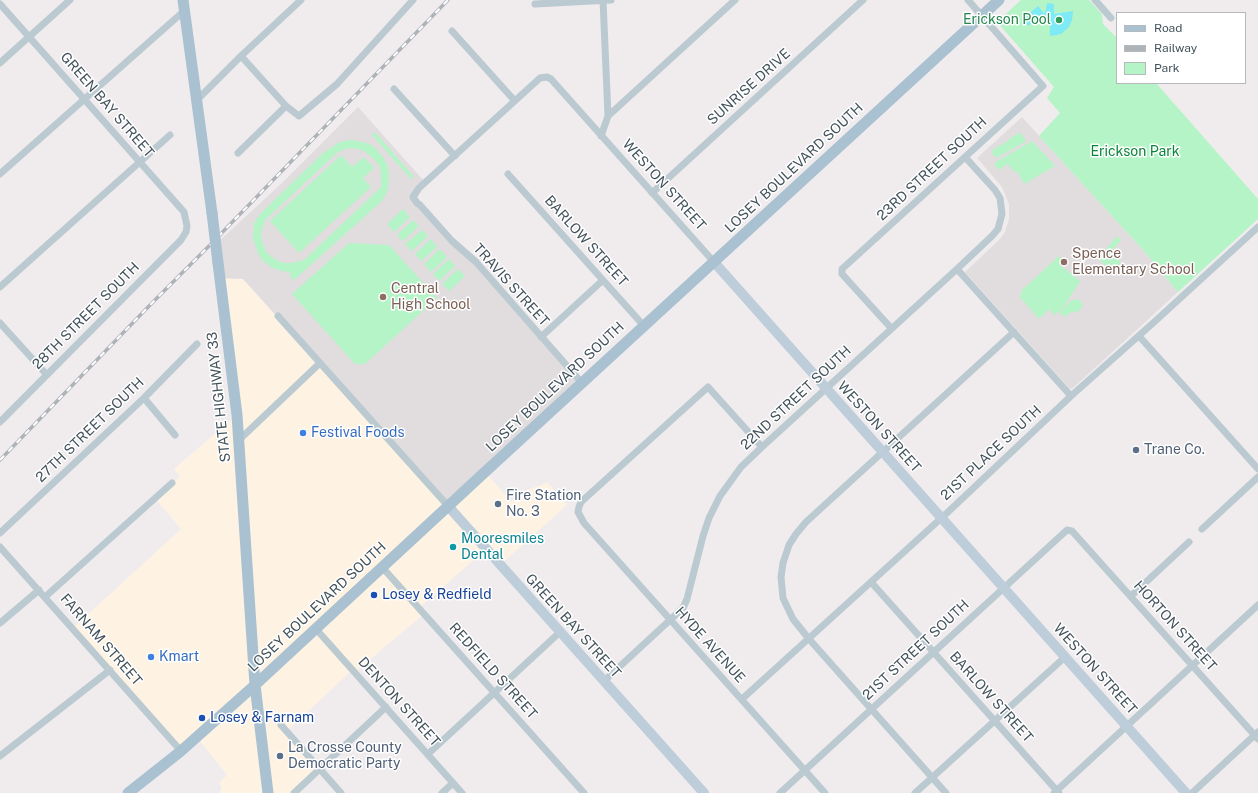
<!DOCTYPE html>
<style>
body{margin:0}
#map{position:relative;width:1258px;height:793px;overflow:hidden;background:#f0eced;font-family:"Public Sans",sans-serif}
canvas{display:block}
.legend{position:absolute;left:1116px;top:12px;width:130px;height:72px;box-sizing:border-box;background:#fff;border:1px solid #b4babe;margin:0;padding:5px 7px;list-style:none;font-size:12px;color:#43535c}
.legend li{display:flex;align-items:center;gap:8px;height:20px}
.legend b{width:20px;border:1px solid #b4babe}
</style>
<div id="map">
<canvas width="1258" height="793"></canvas>
<ul class="legend">
<li><b style="height:5px;background:#a9c1d0"></b>Road</li>
<li><b style="height:5px;background:#aeb3b8"></b>Railway</li>
<li><b style="height:11px;background:#b5f4c6"></b>Park</li>
</ul>
</div>
<script>
const ctx = document.querySelector('canvas').getContext('2d');
ctx.lineJoin = 'round';
function fill(path, color) { ctx.fillStyle = color; ctx.fill(path, 'evenodd'); }
const poly = rows => new Path2D(rows.map(r => 'M' + r).join(''));
function trace(path, color, width, dash) { ctx.strokeStyle = color; ctx.lineWidth = width; ctx.lineCap = dash ? 'butt' : 'round'; ctx.setLineDash(dash || []); ctx.stroke(path); }
function drawText(font, color, halo, rows, align = 'center') {
  ctx.font = font + ' "Public Sans",sans-serif'; ctx.lineWidth = 3; ctx.setLineDash([]); ctx.textBaseline = 'middle'; ctx.strokeStyle = halo; ctx.fillStyle = color; for (const [text, x, y, turn = 0] of rows) {
    ctx.save(); ctx.translate(x, y); ctx.rotate((+turn || 0) * Math.PI / 180); ctx.textAlign = isNaN(turn) ? turn : align; if (halo) ctx.strokeText(text, 0, 0); ctx.fillText(text, 0, 0); ctx.restore();
  }
}
fill(poly([
 [220,278,243,279,278,316,485,472,512,502,526,490,542,485,547,482,567,505,500,565,486,549,419,608,424,614,355,672,351,669,349,673,287,731,319,768,294,793,221,793,220,792,222,788,219,783,227,775,197,737,181,751,73,628,181,529,155,498,180,477,174,469,237,415]
]), '#fef3e3');
fill(poly([
 [358,107,425,182,414,194,420,205,582,383,448,506,243,279,220,278,216,244,283,182],
 [1022,117,1144,251,1178,292,1073,388,1070,389,965,272,1000,239,1005,232,1009,219,1009,204,1002,187,977,158]
]), '#e1dddf');
fill(poly([
 [1021,0,1089,0,1102,14,1103,24,1117,38,1117,83,1156,83,1258,199,1258,219,1178,292,1144,251,1039,136,1060,113,1047,98,1054,87,997,22],
 [375,132,414,177,411,179,372,135],
 [1019,133,1021,133,1026,141,1025,142,996,158,993,155,992,150,1008,141,1009,139],
 [350,140,358,141,369,144,374,147,383,157,388,167,389,174,388,190,382,201,294,280,289,275,291,272,282,271,273,268,263,261,259,255,253,239,254,223,260,214,323,153,340,142],
 [348,148,358,149,364,151,374,159,380,167,381,173,381,186,378,190,304,260,291,263,283,263,275,259,267,253,262,242,261,232,266,219,338,152],
 [1032,141,1055,166,1024,184,1017,171,1014,172,1008,164,998,170,994,163],
 [341,155,352,167,364,157,374,168,363,178,371,187,299,253,270,221],
 [403,209,410,217,394,232,387,224],
 [413,220,419,226,403,241,397,235],
 [422,230,428,236,412,251,405,244],
 [1117,236,1121,240,1110,253,1121,262,1114,272,1098,259],
 [431,239,437,247,421,261,415,254],
 [349,243,389,245,437,298,365,364,355,364,292,294],
 [440,249,447,257,431,272,424,264],
 [1059,256,1062,260,1059,264,1080,281,1065,305,1055,315,1049,309,1039,319,1019,296,1022,293,1021,291],
 [449,259,455,266,439,281,433,274],
 [458,269,465,276,449,291,442,284],
 [1078,299,1083,304,1082,307,1079,311,1069,313,1065,317,1059,312,1072,300]
]), '#b5f4c6');
fill(poly([
 [1047,3,1054,4,1054,14,1073,11,1072,20,1069,27,1061,34,1056,35,1050,36,1050,25,1043,17,1037,18,1028,26,1023,19,1038,6,1043,12,1045,13]
]), '#7deaf6');
trace(poly([
 [1095,0,1111,18],
 [0,4,184,212,187,226,186,232,181,240,0,422],
 [535,4,611,0],
 [452,31,514,100],
 [241,56,286,106,299,116,337,84,413,0],
 [0,63,70,0],
 [394,89,455,156],
 [197,100,241,56,301,0],
 [608,116,735,0],
 [601,136,608,116,603,0],
 [238,153,286,106],
 [0,174,184,11],
 [508,174,644,326],
 [652,193,863,0],
 [957,269,1071,396],
 [0,287,170,135],
 [278,316,448,506],
 [0,323,47,375],
 [891,328,842,274,842,269,1043,86,968,0],
 [1139,336,1258,469],
 [541,337,603,280],
 [582,383,476,262,452,241,420,205,417,203,413,197,419,188,540,78,547,77,551,79,714,262],
 [144,398,175,435],
 [239,440,320,363],
 [762,447,708,387,581,502,579,507,578,512,584,523,825,793],
 [1202,529,1258,477],
 [0,533,144,398,197,344],
 [0,547,181,751],
 [382,567,584,793],
 [871,582,1059,793],
 [1131,596,1189,542],
 [45,597,172,483],
 [0,623,39,590],
 [316,629,462,793],
 [604,681,683,608,687,599,703,536,709,518,720,496,741,467,762,447,957,269,992,236,998,229,1002,214,1000,198,995,190,965,157],
 [742,699,948,512,1071,396,1152,324,1258,227],
 [281,725,341,793],
 [428,754,560,632],
 [0,756,110,670],
 [294,793,386,707],
 [442,793,453,783],
 [780,793,1067,530,1072,531,1258,739],
 [915,793,1065,657],
 [946,793,809,639,793,619,783,598,781,577,783,563,789,545,796,534,806,522,1014,332],
 [1054,793,1258,605],
 [1192,793,1258,732]
]), '#bbcad1', 7);
trace(poly([
 [714,262,1186,793],
 [448,506,704,793]
]), '#bdcdd9', 10);
trace(poly([
 [183,0,212,213],
 [218,263,237,415,255,685,268,793],
 [128,793,181,751,255,685,485,472,999,0]
]), '#a9c1d0', 11);
const rail = poly([
 [0,460,152,303,208,247,448,0]
]);
trace(rail, '#aeb3b8', 3.5);
trace(rail, '#fff', 2, [6]);
trace(poly([
 [212,213,218,263]
]), '#a9c1d0', 11);
for (const [x, y, r, color] of [
 [1059,20,4,"#2e9e5b"],
 [1064,262,4,"#8d6e63"],
 [383,297,4,"#8d6e63"],
 [303,433,4,"#3f7fe0"],
 [1136,450,4,"#5c6f8a"],
 [498,504,4,"#5c6f8a"],
 [453,547,4,"#0f9aa8"],
 [374,595,4,"#1a4fb4"],
 [151,657,4,"#3f7fe0"],
 [202,718,4,"#1a4fb4"],
 [280,756,4,"#5c6f8a"]
]) { const dot = new Path2D(); dot.arc(x, y, r, 0, 2 * Math.PI); ctx.fillStyle = color; ctx.fill(dot); trace(dot, '#fff', 1.5); }
drawText('14px', '#27864d', '#fff', [
 ["Erickson Pool",1051,20]
], 'right');
drawText('14px', '#43535c', '#fff', [
 ["SUNRISE DRIVE",749,87,-42],
 ["GREEN BAY STREET",107,105,49],
 ["LOSEY BOULEVARD SOUTH",794,168,-43],
 ["23RD STREET SOUTH",932,169,-43],
 ["WESTON STREET",664,185,48],
 ["BARLOW STREET",586,241,48],
 ["TRAVIS STREET",511,285,48],
 ["28TH STREET SOUTH",86,316,-45],
 ["LOSEY BOULEVARD SOUTH",555,387,-43],
 ["STATE HIGHWAY 33",219,397,-96],
 ["22ND STREET SOUTH",796,398,-43],
 ["WESTON STREET",879,427,48],
 ["27TH STREET SOUTH",90,430,-44],
 ["21ST PLACE SOUTH",991,453,-43],
 ["LOSEY BOULEVARD SOUTH",317,607,-43],
 ["GREEN BAY STREET",573,626,48],
 ["HORTON STREET",1175,626,48],
 ["FARNAM STREET",101,640,49],
 ["HYDE AVENUE",710,645,48],
 ["21ST STREET SOUTH",916,650,-43],
 ["WESTON STREET",1095,669,48],
 ["REDFIELD STREET",493,671,48],
 ["BARLOW STREET",991,697,48],
 ["DENTON STREET",399,702,48]
]);
drawText('14px', '#0c853b', '#fff', [
 ["Erickson Park",1135,152]
]);
drawText('14px', '#785e54', '#fff', [
 ["Spence",1072,254],
 ["Elementary School",1072,270],
 ["Central",391,289],
 ["High School",391,305]
], 'left');
drawText('14px', '#366cbe', '#fff', [
 ["Festival Foods",311,433],
 ["Kmart",159,657]
], 'left');
drawText('14px', '#4e5e75', '#fff', [
 ["Trane Co.",1144,450],
 ["Fire Station",506,496],
 ["No. 3",506,512],
 ["La Crosse County",288,748],
 ["Democratic Party",288,764]
], 'left');
drawText('14px', '#0d838f', '#fff', [
 ["Mooresmiles",461,539],
 ["Dental",461,555]
], 'left');
drawText('14px', '#164399', '#fff', [
 ["Losey & Redfield",382,595],
 ["Losey & Farnam",210,718]
], 'left');
</script>
